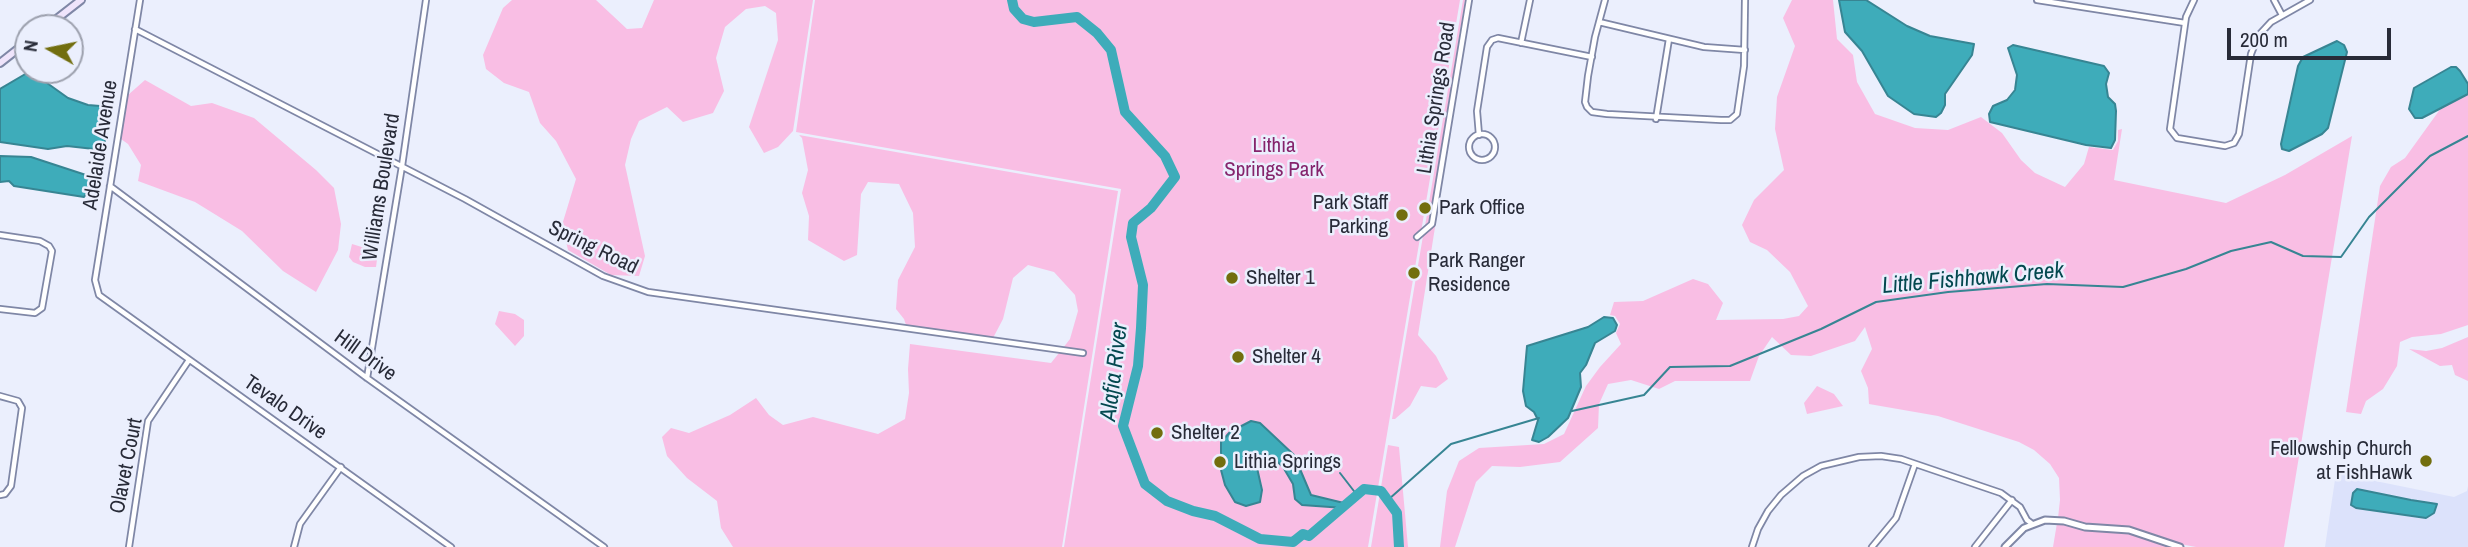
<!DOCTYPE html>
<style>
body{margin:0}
#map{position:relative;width:2468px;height:547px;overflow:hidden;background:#ebeffd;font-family:"Archivo Narrow",sans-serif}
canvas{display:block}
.north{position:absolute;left:14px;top:14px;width:70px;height:70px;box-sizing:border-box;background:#ebeffd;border:2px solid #9da1ae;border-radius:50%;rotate:279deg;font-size:19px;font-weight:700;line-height:28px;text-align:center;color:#282b38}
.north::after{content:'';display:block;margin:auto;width:24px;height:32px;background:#726e0e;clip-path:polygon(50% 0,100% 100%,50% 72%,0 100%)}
.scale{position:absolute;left:2227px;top:28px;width:164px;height:32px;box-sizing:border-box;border:4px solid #282b38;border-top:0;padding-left:9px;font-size:21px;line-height:24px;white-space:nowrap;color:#282b38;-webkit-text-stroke:5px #ebeffd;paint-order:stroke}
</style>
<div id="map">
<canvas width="2468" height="547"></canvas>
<div class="north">N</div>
<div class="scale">200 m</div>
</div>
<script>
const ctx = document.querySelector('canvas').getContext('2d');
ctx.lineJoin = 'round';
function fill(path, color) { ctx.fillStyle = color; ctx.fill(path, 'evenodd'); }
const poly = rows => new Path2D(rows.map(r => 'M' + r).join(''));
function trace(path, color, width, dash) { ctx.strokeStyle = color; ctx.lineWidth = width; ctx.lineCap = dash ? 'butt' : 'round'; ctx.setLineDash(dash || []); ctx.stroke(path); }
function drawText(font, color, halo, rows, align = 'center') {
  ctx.font = font + ' "Archivo Narrow",sans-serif'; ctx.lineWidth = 5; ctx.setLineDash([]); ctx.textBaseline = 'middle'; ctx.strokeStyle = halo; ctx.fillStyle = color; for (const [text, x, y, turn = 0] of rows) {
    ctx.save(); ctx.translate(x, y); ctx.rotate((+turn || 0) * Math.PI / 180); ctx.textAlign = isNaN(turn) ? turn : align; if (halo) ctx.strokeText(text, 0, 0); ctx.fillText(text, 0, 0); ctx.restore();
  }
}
fill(poly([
 [2336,473,2454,497,2467,491,2468,486,2468,547,2325,547],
 [2357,489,2411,500,2418,500,2367,510,2356,508,2351,504,2353,493]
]), '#dce2fb');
fill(poly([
 [512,0,596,0,627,29,642,28,654,0,813,0,793,131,778,147,764,153,749,127,778,40,776,13,765,6,746,9,725,27,716,58,724,91,713,113,683,122,667,107,639,121,631,139,625,165,645,256,639,276,611,275,568,250,562,225,576,179,556,141,540,123,529,92,504,83,486,69,483,55,503,8],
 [815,0,1460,0,1368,547,1064,547,1121,189,796,132],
 [1463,0,1465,0,1429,222,1425,226],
 [1792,0,1833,0,1837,39,1853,55,1857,82,1875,114,1915,128,1948,130,1981,117,2002,133,2021,160,2035,173,2065,187,2084,164,2089,147,2113,150,2118,141,2118,130,2122,129,2114,180,2226,203,2285,175,2352,136,2284,547,2196,547,2175,543,2129,527,2086,524,2058,518,2060,500,2059,478,2050,464,2034,450,2019,442,1938,416,1869,404,1868,388,1861,371,1872,349,1865,327,1855,341,1811,356,1791,355,1772,337,1759,356,1750,381,1675,381,1659,389,1631,380,1608,384,1599,404,1598,428,1560,462,1520,467,1492,466,1476,482,1455,547,1440,547,1447,491,1459,461,1479,448,1544,444,1564,434,1586,386,1600,367,1621,344,1616,333,1620,324,1615,316,1610,315,1614,302,1643,301,1693,279,1708,284,1723,303,1716,320,1783,319,1799,316,1808,306,1790,272,1767,250,1750,242,1742,225,1754,200,1784,170,1775,129,1777,97,1795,46,1783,18],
 [1459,75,1418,335,1436,356,1448,379,1436,388,1421,386,1410,406,1395,419,1392,419,1423,236,1435,224],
 [145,80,191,106,212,103,254,118,316,170,334,188,341,224,338,250,316,292,283,271,242,231,195,202,138,181,141,165,128,144,121,139,128,95],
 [2468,94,2468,325,2441,334,2412,337,2400,342,2397,366,2383,389,2366,401,2361,414,2346,412,2380,186,2391,167,2405,158,2441,108],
 [799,135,1118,191,1062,547,733,547,721,528,717,501,687,478,667,456,662,437,671,428,689,433,730,415,756,398,769,415,783,425,813,417,878,434,905,419,909,393,908,369,910,344,1051,363,1059,353,1086,356,1086,351,1063,348,1070,339,1078,311,1075,295,1054,272,1028,265,1013,278,1003,319,993,338,906,325,904,319,896,309,898,280,915,247,913,213,899,184,868,182,861,194,857,255,844,261,808,240,809,216,802,193,808,170,802,138],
 [352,244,378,252,376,267,365,267,353,262,349,257],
 [499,311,515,314,524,320,524,336,515,346,495,324],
 [2468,337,2468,381,2455,375,2452,365,2440,366,2409,349,2426,351,2442,348],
 [1817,386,1834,394,1843,406,1807,414,1804,403],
 [1388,445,1399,447,1408,547,1371,547],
 [2057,523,2085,530,2128,533,2168,547,2053,547]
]), '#f9bee4');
const water = poly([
 [1839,0,1866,0,1907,26,1930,36,1974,44,1972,55,1945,94,1945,105,1941,113,1936,117,1914,114,1888,96,1862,51,1845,32,1839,0],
 [2337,41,2344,45,2347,52,2328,128,2322,134,2289,151,2282,149,2281,144,2298,66,2303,57,2337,41],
 [2013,45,2104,66,2109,73,2106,84,2108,97,2115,104,2116,111,2115,140,2111,148,2086,145,1990,122,1989,114,1993,106,2007,100,2015,90,2017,75,2008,48,2013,45],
 [2451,67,2456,67,2460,71,2468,84,2468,94,2422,118,2415,118,2409,109,2414,88,2451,67],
 [27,73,33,73,68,98,88,105,112,107,103,150,67,146,48,149,0,142,0,89,27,73],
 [0,156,31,157,89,176,95,180,84,197,14,186,9,181,0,182,0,156],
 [1604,317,1613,318,1617,325,1615,331,1595,343,1586,365,1580,373,1581,387,1568,418,1548,437,1539,442,1532,440,1538,420,1534,412,1526,406,1523,391,1527,346,1588,327,1604,317],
 [1251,421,1260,423,1294,455,1311,495,1348,504,1344,508,1302,505,1295,499,1293,484,1283,467,1270,455,1261,454,1255,459,1262,490,1260,502,1246,506,1235,502,1225,485,1221,470,1221,442,1230,432,1251,421],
 [2357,489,2411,500,2437,504,2434,513,2426,518,2356,508,2351,505,2353,493,2357,489]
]);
fill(water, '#3eacba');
trace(water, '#378593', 2);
trace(poly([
 [1572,411,1644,395,1670,367,1730,366,1821,329,1876,302,1948,292,2047,284,2123,287,2186,269,2231,251,2271,242,2303,256,2341,257,2369,217,2430,156,2468,136],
 [1340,473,1357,495],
 [1389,499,1451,444,1539,418]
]), '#378593', 2);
trace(poly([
 [1012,0,1014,9,1023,19,1034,22,1077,17,1097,33,1111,50,1125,112,1165,156,1175,177,1151,208,1133,223,1131,237,1143,285,1141,328,1138,366,1123,426,1145,484,1167,501,1193,511,1215,516,1260,539,1293,542,1303,534,1309,536,1364,489,1381,491,1397,513,1399,547]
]), '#3eacba', 10);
const minor = poly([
 [140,0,95,280,99,295,451,547],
 [1605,0,1595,37,1588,76,1585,102,1587,107,1592,112,1607,114,1721,120,1730,120,1737,114,1744,66,1745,0],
 [2037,0,2185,23],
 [2194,0,2186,17,2170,129,2177,138,2225,146,2234,143,2239,134,2251,54,2258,36,2271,22,2310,0],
 [2274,0,2282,15],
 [1599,22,1704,47,1745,50],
 [135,29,465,199,603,276,648,292,1083,353],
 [1521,43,1530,0],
 [1656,119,1669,39],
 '1469 147a13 13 0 1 1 26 0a13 13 0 1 1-26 0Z',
 [1479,135,1477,111,1487,47,1492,40,1498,38,1592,57],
 [110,186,367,378,604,547],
 [0,235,40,241,49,246,52,251,42,308,35,313,0,309],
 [1417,237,1432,224,1469,0],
 [367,378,402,166,426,0],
 [0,396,18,401,22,408,11,486,5,494,0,495],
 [129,547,148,421,189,360],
 [294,547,300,524,341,467],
 [1752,547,1758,529,1768,511,1781,495,1803,476,1821,466,1859,457,1881,456,1901,459,2001,493,2020,507,2027,520,2031,523],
 [1872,547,1896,518,1915,464],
 [1975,547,2012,500]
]);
const tertiary = poly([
 [2005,547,2024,528,2045,520,2064,521,2085,527,2129,530,2180,547]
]);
const secondary = poly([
 [45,28,81,0],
 [0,63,28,41]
]);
trace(minor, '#7f87a6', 8);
trace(tertiary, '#7f87a6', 9);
trace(secondary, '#7f87a6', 10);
trace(minor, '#fff', 4.5);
trace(tertiary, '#fff', 5);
trace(secondary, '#efe4fb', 6);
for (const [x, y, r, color] of [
 [1425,208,7,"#726e0e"],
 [1402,215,7,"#726e0e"],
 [1414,273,7,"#726e0e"],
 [1232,278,7,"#726e0e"],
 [1238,357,7,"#726e0e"],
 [1157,433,7,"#726e0e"],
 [2426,461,7,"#726e0e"],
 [1220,462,7,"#726e0e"]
]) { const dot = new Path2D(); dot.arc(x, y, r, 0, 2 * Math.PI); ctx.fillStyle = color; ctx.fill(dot); trace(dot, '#ebeffd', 2.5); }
drawText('21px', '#282b38', '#ebeffd', [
 ["Lithia Springs Road",1437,98,-81],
 ["Adelaide Avenue",101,145,-81],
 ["Williams Boulevard",382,187,-81],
 ["Spring Road",593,248,26],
 ["Hill Drive",365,356,36],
 ["Tevalo Drive",285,408,35],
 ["Olavet Court",127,466,-79]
]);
drawText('21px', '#85246c', '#ebeffd', [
 ["Lithia",1274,146],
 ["Springs Park",1274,170]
]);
drawText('21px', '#282b38', '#ebeffd', [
 ["Park Staff",1388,203,"right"],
 ["Parking",1388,227,"right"],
 ["Park Office",1439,208],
 ["Park Ranger",1428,261],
 ["Residence",1428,285],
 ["Shelter 1",1246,278],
 ["Shelter 4",1252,357],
 ["Shelter 2",1171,433],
 ["Fellowship Church",2412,449,"right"],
 ["at FishHawk",2412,473,"right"],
 ["Lithia Springs",1234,462]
], 'left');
drawText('italic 23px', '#03484f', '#ebeffd', [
 ["Little Fishhawk Creek",1973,279,-5],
 ["Alafia River",1115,372,-83]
]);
</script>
